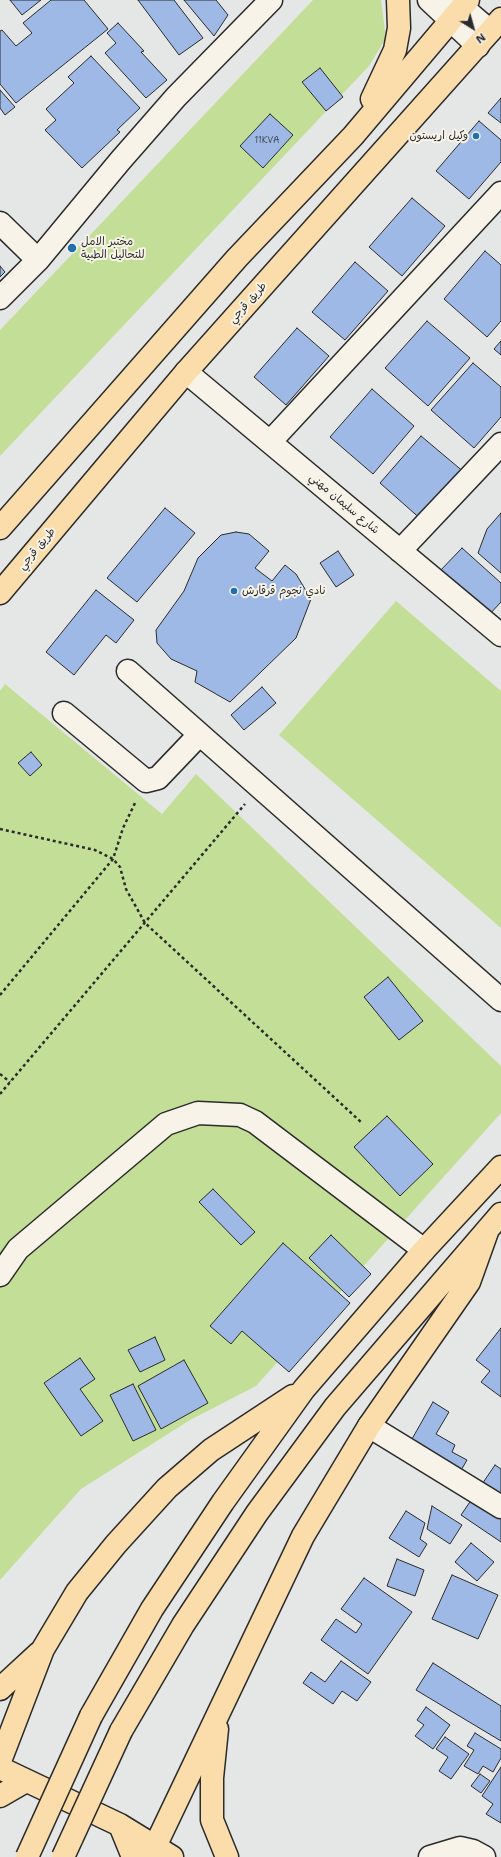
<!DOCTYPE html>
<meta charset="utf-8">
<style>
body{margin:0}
#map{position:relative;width:501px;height:1857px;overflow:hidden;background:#e5e7e7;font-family:"Shantell Sans",sans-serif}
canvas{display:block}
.north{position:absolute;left:453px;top:8px;width:40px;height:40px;-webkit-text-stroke:3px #f7f3e8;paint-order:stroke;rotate:143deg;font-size:11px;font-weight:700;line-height:16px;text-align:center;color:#2b2b2b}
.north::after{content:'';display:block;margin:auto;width:14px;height:18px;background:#2b2b2b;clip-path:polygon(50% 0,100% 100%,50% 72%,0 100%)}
</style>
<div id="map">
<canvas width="501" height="1857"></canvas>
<div class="north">N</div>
</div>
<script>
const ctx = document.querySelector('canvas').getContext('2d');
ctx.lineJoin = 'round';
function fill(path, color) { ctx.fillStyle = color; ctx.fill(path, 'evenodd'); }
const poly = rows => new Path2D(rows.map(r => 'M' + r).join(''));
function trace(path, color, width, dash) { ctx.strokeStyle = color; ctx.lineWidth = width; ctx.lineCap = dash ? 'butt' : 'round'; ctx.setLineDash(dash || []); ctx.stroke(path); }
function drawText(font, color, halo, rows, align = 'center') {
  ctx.font = font + ' "Shantell Sans","Playpen Sans Arabic",sans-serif'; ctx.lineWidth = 4; ctx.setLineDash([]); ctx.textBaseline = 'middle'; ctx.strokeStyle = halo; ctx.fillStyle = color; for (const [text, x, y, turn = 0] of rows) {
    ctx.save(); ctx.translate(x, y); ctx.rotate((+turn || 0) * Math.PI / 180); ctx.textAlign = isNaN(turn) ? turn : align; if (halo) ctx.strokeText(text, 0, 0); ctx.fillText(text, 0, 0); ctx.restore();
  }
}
fill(poly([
 [313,0,381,0,386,38,369,66,0,456,0,330],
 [396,601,501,691,501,928,279,735],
 [5,684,162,814,196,774,501,1066,501,1113,256,1386,190,1420,81,1489,0,1580,0,691]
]), '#c3df97');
const building = poly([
 [10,0,41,0,22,15,10,0],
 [51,0,84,0,108,29,16,103,0,84,0,31,2,30,16,46,32,33,23,23,51,0],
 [138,0,174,0,203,38,179,55,138,0],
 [184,0,216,0,228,15,214,36,184,0],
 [118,23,144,51,141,52,167,80,146,98,105,53,116,43,107,33,118,23],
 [91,56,140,108,117,130,120,132,82,168,45,130,56,120,46,109,74,83,68,77,91,56],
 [320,68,343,97,326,111,302,82,320,68],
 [0,90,15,107,5,115,0,108,0,90],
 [501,98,501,123,488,113,501,98],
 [270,114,293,135,263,168,240,146,270,114],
 [479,121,501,140,501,162,469,199,436,171,479,121],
 [412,198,445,226,402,276,369,247,412,198],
 [485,251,501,265,501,321,487,337,444,299,485,251],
 [355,262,388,291,345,340,312,312,355,262],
 [0,266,5,272,0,277,0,266],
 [427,321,470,358,428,406,385,368,427,321],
 [297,328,329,356,286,405,254,377,297,328],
 [501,341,501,355,494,349,501,341],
 [473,363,501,387,501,417,474,448,431,410,473,363],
 [372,389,414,426,373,474,330,437,372,389],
 [421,436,465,473,423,521,380,483,421,436],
 [165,508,195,533,137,602,107,578,165,508],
 [501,513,501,573,478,553,487,529,501,513],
 [236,532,249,534,269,551,255,568,272,581,285,565,296,574,311,599,296,638,230,702,195,682,197,671,171,659,157,643,156,630,184,591,198,558,221,535,236,532],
 [462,548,501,583,501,602,487,617,438,573,462,548],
 [338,551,354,575,336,587,320,563,338,551],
 [96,590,134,620,116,643,106,635,74,675,46,652,96,590],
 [262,687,276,703,244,730,231,715,262,687],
 [31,752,42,765,30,776,18,763,31,752],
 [388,977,423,1021,399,1040,364,997,388,977],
 [387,1116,433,1164,400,1196,354,1147,387,1116],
 [213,1189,255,1232,241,1245,199,1202,213,1189],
 [331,1235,371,1274,349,1297,309,1258,331,1235],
 [283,1243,350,1303,289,1372,242,1331,231,1344,210,1326,283,1243],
 [501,1328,501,1397,481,1382,490,1371,476,1360,501,1328],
 [155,1337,165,1360,140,1372,128,1350,155,1337],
 [80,1358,95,1379,80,1389,103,1421,81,1436,44,1383,80,1358],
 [184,1360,208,1403,161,1429,138,1386,184,1360],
 [133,1384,156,1430,133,1441,110,1395,133,1384],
 [433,1402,449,1412,436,1434,455,1445,452,1452,467,1460,453,1484,404,1453,433,1402],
 [495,1465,501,1469,501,1542,461,1515,495,1465],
 [432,1506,462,1525,450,1544,427,1529,432,1506],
 [406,1511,425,1523,420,1539,427,1544,419,1557,389,1538,406,1511],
 [471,1543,494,1562,477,1581,455,1562,471,1543],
 [397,1559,424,1570,415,1596,387,1586,397,1559],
 [452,1575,498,1595,478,1639,432,1619,452,1575],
 [364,1578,412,1612,368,1674,321,1640,336,1619,356,1633,362,1624,341,1609,364,1578],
 [341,1661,371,1682,357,1701,342,1691,333,1704,303,1683,311,1672,325,1682,341,1661],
 [433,1663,501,1706,501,1741,416,1690,433,1663],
 [426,1707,450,1725,433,1749,415,1736,424,1725,417,1720,426,1707],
 [475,1733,501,1749,501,1758,493,1772,483,1766,478,1774,464,1766,474,1750,467,1746,475,1733],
 [445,1737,469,1754,451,1779,439,1771,448,1757,436,1749,445,1737],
 [501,1767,501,1823,486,1814,493,1804,482,1796,501,1767],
 [480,1774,490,1781,481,1793,471,1786,480,1774]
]);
fill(building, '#9eb9e5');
trace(building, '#2b2b2b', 1);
const minor = poly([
 [429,0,478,46],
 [454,0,490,31],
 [0,223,38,260],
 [0,298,38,260,120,161,176,97,271,0],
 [186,372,501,635],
 [270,442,501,193],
 [400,551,501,444],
 [128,671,501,1000],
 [64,713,146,781,158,778,199,735],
 [0,1275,18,1249,166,1124,198,1113,240,1115,255,1122,424,1250],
 [369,1426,501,1507],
 [430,1857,460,1848,473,1851,484,1857]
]);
const major = poly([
 [0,1689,39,1653],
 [91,1716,152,1609,223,1502,304,1389,424,1250,501,1167],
 [217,1729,212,1778,212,1820,227,1857],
 [121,1731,183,1625,257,1513,335,1407,501,1214],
 [0,1761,43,1649,77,1592,116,1544,167,1488,211,1450,293,1396],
 [0,1768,120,1825,172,1857],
 [0,1796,26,1781],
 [120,1825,133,1857],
 [150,1857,303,1536,369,1426,469,1282,488,1229]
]);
const highway = poly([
 [372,99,395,50,399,28,398,0],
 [0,528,237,258,353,136,468,0],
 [0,593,186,372,501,19]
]);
trace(minor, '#2b2b2b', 25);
trace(major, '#2b2b2b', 25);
trace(highway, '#2b2b2b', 25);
trace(poly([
 [0,829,95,850,113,859,120,867,126,889,145,923,362,1123],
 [0,995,113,859,123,828,136,801],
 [0,1074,10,1082],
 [0,1094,245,804]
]), '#2b2b2b', 2.5, [3, 3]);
trace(minor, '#f7f3e8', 22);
trace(major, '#faddab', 22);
trace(highway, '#faddab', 22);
const majorBridge = poly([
 [27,1857,91,1716],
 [63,1857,121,1731]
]);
trace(majorBridge, '#2b2b2b', 25, []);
trace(majorBridge, '#faddab', 22);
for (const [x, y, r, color] of [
 [476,136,4,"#1f6fb2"],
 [72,248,5,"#1f6fb2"],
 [234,591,4,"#1f6fb2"]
]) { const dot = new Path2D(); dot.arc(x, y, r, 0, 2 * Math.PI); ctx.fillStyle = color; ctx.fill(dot); trace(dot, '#f7f3e8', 1.5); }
drawText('9px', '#484e5a', null, [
 ["11KVA",267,141]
]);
drawText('11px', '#2b2b2b', '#f7f3e8', [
 ["وكيل اريستون",468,136,"right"],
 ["مختبر الامل",81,242],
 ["للتحاليل الطبية",81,255],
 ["نادي نجوم قرقارش",242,591]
], 'left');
drawText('11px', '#2b2b2b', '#f7f3e8', [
 ["طريق قرجي",248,303,-48],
 ["شارع سليمان مهني",344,504,40],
 ["طريق قرجي",37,549,-50]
]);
</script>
